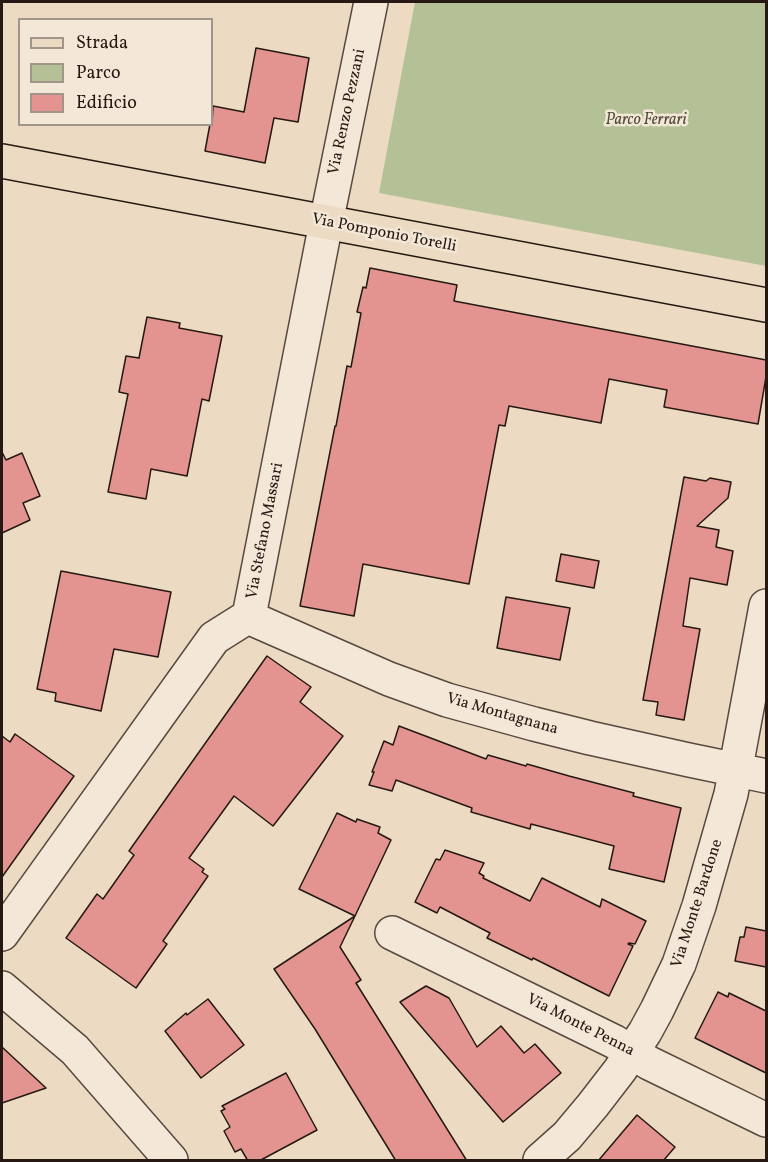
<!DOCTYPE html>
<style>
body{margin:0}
#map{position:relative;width:768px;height:1162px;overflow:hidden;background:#ecdac2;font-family:Vollkorn,serif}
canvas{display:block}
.frame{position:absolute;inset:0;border:3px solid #261913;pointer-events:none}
.legend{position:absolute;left:18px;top:18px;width:195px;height:108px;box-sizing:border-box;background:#f3e7d7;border:2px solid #a19589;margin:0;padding:8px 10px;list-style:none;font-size:18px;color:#261913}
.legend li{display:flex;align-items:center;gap:12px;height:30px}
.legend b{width:30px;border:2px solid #a19589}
</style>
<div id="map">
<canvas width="768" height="1162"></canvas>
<div class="frame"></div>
<ul class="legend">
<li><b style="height:8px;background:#ecdac2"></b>Strada</li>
<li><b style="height:16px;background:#b4c096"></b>Parco</li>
<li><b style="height:16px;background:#e39490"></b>Edificio</li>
</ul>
</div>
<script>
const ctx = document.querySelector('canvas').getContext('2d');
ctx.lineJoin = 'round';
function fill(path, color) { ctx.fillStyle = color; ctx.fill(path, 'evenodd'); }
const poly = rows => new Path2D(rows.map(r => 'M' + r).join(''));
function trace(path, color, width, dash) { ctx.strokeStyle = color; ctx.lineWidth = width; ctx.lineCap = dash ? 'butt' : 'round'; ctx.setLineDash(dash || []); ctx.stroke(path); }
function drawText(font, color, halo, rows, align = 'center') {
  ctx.font = font + ' Vollkorn,serif'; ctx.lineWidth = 5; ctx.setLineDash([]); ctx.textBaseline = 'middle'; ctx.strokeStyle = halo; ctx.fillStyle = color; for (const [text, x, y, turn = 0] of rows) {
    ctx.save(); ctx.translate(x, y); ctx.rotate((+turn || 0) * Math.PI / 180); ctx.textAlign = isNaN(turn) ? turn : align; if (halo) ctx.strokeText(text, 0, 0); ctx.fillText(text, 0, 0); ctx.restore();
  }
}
fill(poly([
 [415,2,766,2,766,266,379,193]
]), '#b4c096');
const building = poly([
 [256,48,309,58,298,122,274,118,265,163,205,151,210,124,212,124,213,106,244,112,256,48],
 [370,268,457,285,454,301,766,360,766,377,758,424,664,407,667,390,609,379,601,423,509,406,505,426,499,425,469,584,363,564,354,616,300,606,335,426,336,426,347,366,351,367,361,313,357,312,363,287,366,288,370,268],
 [147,317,180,323,179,328,222,336,209,401,202,399,187,476,151,469,146,499,108,492,128,394,119,392,126,356,139,358,147,317],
 [2,452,6,460,22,453,40,496,23,503,30,520,2,533,2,452],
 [684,477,706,481,710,478,731,482,728,498,697,526,719,530,716,547,733,551,727,585,690,578,683,626,700,629,684,720,656,715,658,702,643,700,684,477],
 [561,554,599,561,594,588,556,581,561,554],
 [61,571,171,592,158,657,114,649,101,711,55,701,56,693,37,689,61,571],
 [506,597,570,608,560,660,497,648,506,597],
 [267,656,311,687,300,702,343,736,273,826,234,796,189,858,204,869,202,872,208,876,163,941,167,944,136,988,66,938,97,894,103,899,134,855,129,851,267,656],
 [399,726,486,759,488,755,526,766,527,764,569,776,634,793,633,796,681,808,664,882,609,869,614,846,531,824,530,829,471,812,472,808,396,780,392,791,369,785,374,772,372,772,384,741,393,745,399,726],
 [15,734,74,776,2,877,2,736,10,742,15,734],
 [337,813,356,822,357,819,380,827,378,833,391,840,355,916,299,889,337,813],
 [445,850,484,863,479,873,484,876,483,878,530,901,542,878,600,907,602,899,646,921,635,944,629,943,628,944,633,946,609,996,533,958,532,960,487,938,490,933,440,907,437,913,415,902,436,859,440,860,445,850],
 [355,916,340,947,361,980,356,983,467,1161,396,1161,315,1029,274,969,355,916],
 [746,927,766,931,766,967,735,961,740,937,744,937,746,927],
 [426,986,449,998,477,1047,501,1026,524,1053,535,1044,561,1073,503,1122,400,1002,426,986],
 [718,992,728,997,729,993,766,1011,766,1073,695,1038,718,992],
 [208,999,244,1045,201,1078,165,1031,186,1013,187,1015,208,999],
 [2,1047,46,1088,2,1103,2,1047],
 [286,1073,317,1130,259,1161,248,1161,241,1149,235,1152,224,1131,230,1127,221,1111,225,1109,222,1106,286,1073],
 [637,1115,675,1147,663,1161,598,1161,637,1115]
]);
fill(building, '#e39490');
trace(building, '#261913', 1.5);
const minor = poly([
 [249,616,257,621,389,679,447,700,534,724,590,738,689,760,766,776],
 [392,933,615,1042,649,1063,766,1120],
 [2,934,214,638,249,616,326,223,371,2],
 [2,988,75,1050,171,1160],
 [540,1160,567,1136,593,1105,620,1070,645,1032,657,1010,679,964,699,906,731,794,766,606]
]);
const major = poly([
 [2,161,766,305]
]);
trace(minor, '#58493f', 36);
trace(major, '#261913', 36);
trace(minor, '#f3e7d7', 33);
trace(major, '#ecdac2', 33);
drawText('16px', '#261913', '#f3e7d7', [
 ["Via Renzo Pezzani",348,112,-78],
 ["Via Pomponio Torelli",384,234,11],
 ["Via Stefano Massari",266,531,-79],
 ["Via Montagnana",502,715,16],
 ["Via Monte Bardone",698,904,-72],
 ["Via Monte Penna",580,1026,27]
]);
drawText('italic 16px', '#514b3a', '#f3e7d7', [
 ["Parco Ferrari",646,121]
]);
</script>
